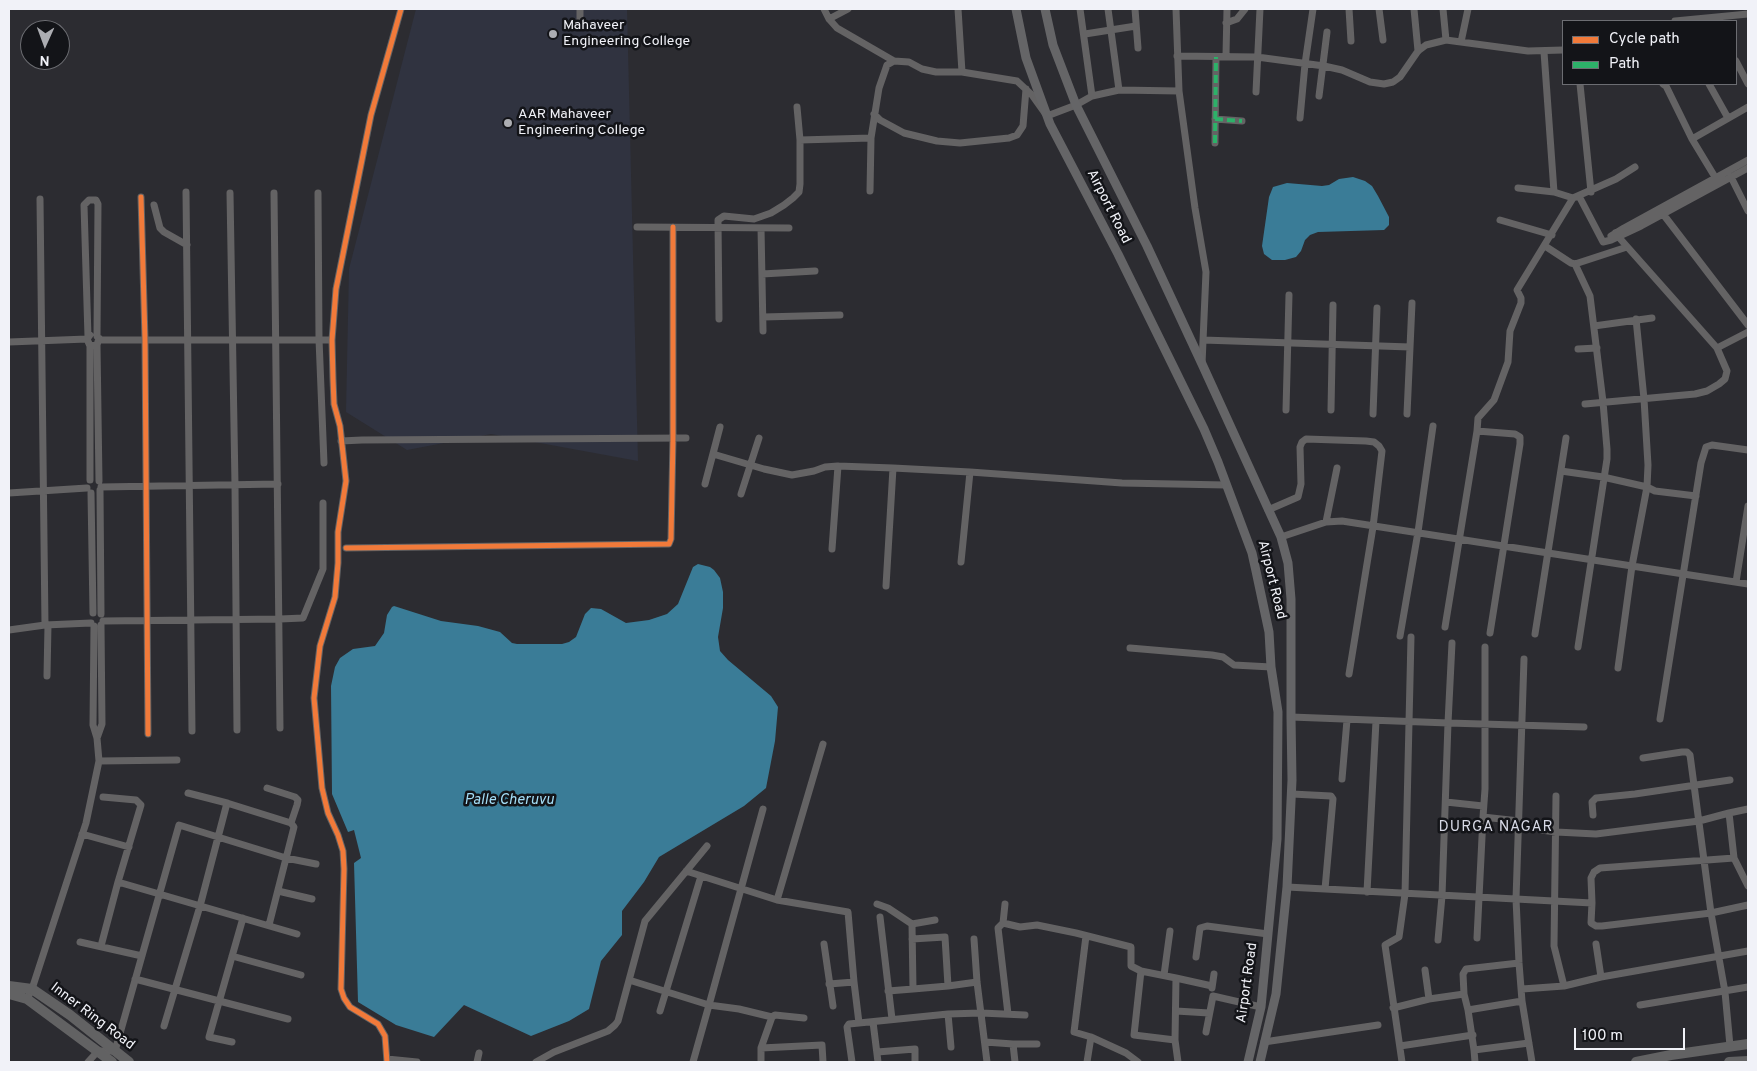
<!DOCTYPE html>
<style>
body{margin:0}
#map{position:relative;width:1757px;height:1071px;overflow:hidden;background:#2c2c31;font-family:Overpass,sans-serif}
canvas{display:block}
.frame{position:absolute;inset:0;border:10px solid #f1f2f8;pointer-events:none}
.legend{position:absolute;left:1562px;top:20px;width:175px;height:65px;box-sizing:border-box;background:#131418;border:1px solid #6c6d72;margin:0;padding:6px 9px;list-style:none;font-size:15px;color:#f1f2f8}
.legend li{display:flex;align-items:center;gap:10px;height:25px}
.legend b{width:25px;border:1px solid #6c6d72}
.north{position:absolute;left:20px;top:20px;width:50px;height:50px;box-sizing:border-box;background:#131418;border:1px solid #6c6d72;border-radius:50%;rotate:182deg;font-size:14px;font-weight:700;line-height:20px;text-align:center;color:#f1f2f8}
.north::after{content:'';display:block;margin:auto;width:18px;height:22px;background:#acadb2;clip-path:polygon(50% 0,100% 100%,50% 72%,0 100%)}
.scale{position:absolute;left:1574px;top:1028px;width:111px;height:22px;box-sizing:border-box;border:2px solid #f1f2f8;border-top:0;padding-left:6px;font-size:15px;line-height:18px;white-space:nowrap;color:#f1f2f8;-webkit-text-stroke:4px #131418;paint-order:stroke}
</style>
<div id="map">
<canvas width="1757" height="1071"></canvas>
<div class="frame"></div>
<ul class="legend">
<li><b style="height:6px;background:#f17a3a"></b>Cycle path</li>
<li><b style="height:6px;background:#2db169"></b>Path</li>
</ul>
<div class="north">N</div>
<div class="scale">100 m</div>
</div>
<script>
const ctx = document.querySelector('canvas').getContext('2d');
ctx.lineJoin = 'round';
function fill(path, color) { ctx.fillStyle = color; ctx.fill(path, 'evenodd'); }
const poly = rows => new Path2D(rows.map(r => 'M' + r).join(''));
function trace(path, color, width, dash) { ctx.strokeStyle = color; ctx.lineWidth = width; ctx.lineCap = dash ? 'butt' : 'round'; ctx.setLineDash(dash || []); ctx.stroke(path); }
function drawText(font, color, halo, rows, align = 'center') {
  ctx.font = font + ' Overpass,sans-serif'; ctx.lineWidth = 5; ctx.setLineDash([]); ctx.textBaseline = 'middle'; ctx.strokeStyle = halo; ctx.fillStyle = color; for (const [text, x, y, turn = 0] of rows) {
    ctx.save(); ctx.translate(x, y); ctx.rotate((+turn || 0) * Math.PI / 180); ctx.textAlign = isNaN(turn) ? turn : align; if (halo) ctx.strokeText(text, 0, 0); ctx.fillText(text, 0, 0); ctx.restore();
  }
}
fill(poly([
 [416,9,627,9,638,461,491,434,407,450,346,412,349,269]
]), '#303340');
fill(poly([
 [1353,177,1365,181,1372,186,1378,196,1389,217,1389,225,1384,230,1318,232,1310,235,1305,240,1301,251,1296,257,1285,260,1272,260,1264,254,1262,246,1269,197,1273,187,1287,183,1322,186,1329,185,1339,179],
 [698,564,710,567,714,570,720,578,723,592,723,608,718,637,720,651,728,660,771,696,778,707,775,741,766,788,744,806,659,857,644,882,622,911,622,935,601,961,589,1009,569,1021,531,1036,464,1005,434,1037,396,1025,358,1002,354,863,361,858,354,830,348,832,332,794,331,686,335,667,340,658,353,649,375,646,384,633,387,615,392,607,394,606,441,621,478,626,500,632,512,643,517,644,562,644,569,642,576,637,585,614,591,608,601,609,626,623,649,620,667,614,678,604,693,567]
]), '#3a7c97');
trace(poly([
 [824,9,829,19,837,28,894,61,909,62,922,69,936,72,962,72,1017,81,1032,95,1047,116,1076,105,1092,96,1119,90,1179,91],
 [958,9,962,72],
 [1080,9,1092,96],
 [1108,9,1119,90],
 [1135,9,1138,48],
 [1176,9,1179,91,1195,208,1206,272,1202,364],
 [1349,9,1351,41],
 [1379,9,1383,40],
 [1414,9,1418,51],
 [1443,9,1446,40],
 [829,19,848,9],
 [1675,21,1748,14],
 [580,22,580,9],
 [1226,23,1237,19,1245,9],
 [1085,34,1136,26],
 [1461,42,1468,9],
 [1544,52,1554,192],
 [1226,55,1227,9],
 [1177,56,1257,57,1324,66,1342,70,1370,82,1384,84,1393,82,1400,77,1418,51,1426,45,1446,40,1528,51,1563,50],
 [1736,61,1748,84],
 [1580,84,1591,192],
 [1663,84,1666,86,1692,139,1718,182],
 [1709,84,1728,118],
 [1256,92,1260,9],
 [1319,96,1327,32],
 [874,114,880,120,904,133,937,141,960,143,1009,138,1017,135,1023,126,1026,89],
 [1300,118,1305,64,1313,9],
 [1215,119,1242,121],
 [1692,139,1748,107],
 [800,140,871,138],
 [1215,143,1216,57],
 [1731,177,1748,211],
 [1518,188,1554,192,1573,198],
 [870,191,871,138,879,88,887,65,894,61],
 [186,192,192,731],
 [230,193,235,485,237,730],
 [274,193,280,728],
 [318,193,319,339,324,463],
 [1579,196,1603,242,1611,240,1641,226,1748,168],
 [141,197,145,340,148,734],
 [40,199,45,625,91,623],
 [154,205,160,228,164,232,187,245],
 [1663,214,1748,325],
 [1500,220,1552,235],
 [637,227,789,228],
 [761,228,763,331],
 [1611,236,1624,228,1748,160],
 [1545,246,1571,263,1575,264,1627,247],
 [1575,264,1590,296,1603,402,1607,449,1607,459,1578,647],
 [762,274,815,271],
 [763,317,840,315],
 [719,319,718,220,724,216,754,219,771,213,784,205,793,198,799,192,800,184,800,140,797,107],
 [1594,326,1652,318],
 [90,335,87,339,90,346,90,480],
 [88,337,84,205,89,200,96,200,98,204,97,336],
 [99,340,332,340],
 [1203,340,1410,347],
 [9,342,87,339],
 [97,345,99,481],
 [90,346,97,345,99,338],
 [1717,348,1748,332],
 [1578,349,1597,348],
 [1585,404,1695,394,1707,391,1719,384,1725,379,1727,371,1717,348,1615,233],
 [1286,410,1289,295],
 [1331,410,1333,305],
 [1373,414,1377,308],
 [1407,414,1412,303],
 [1477,431,1478,418,1494,400,1508,362,1510,331,1521,303,1521,298,1517,290,1573,198,1616,179,1635,167],
 [341,441,362,440,686,438],
 [713,454,764,469,792,475,814,471,825,467,838,466,893,468],
 [1561,471,1603,477,1647,487,1655,491,1696,496],
 [705,484,720,427],
 [101,487,278,484],
 [100,490,101,614],
 [9,493,87,488],
 [91,493,93,613],
 [741,494,759,438],
 [1268,510,1298,497,1301,484,1300,447,1302,442,1306,439,1366,441,1374,442,1379,446,1382,451,1373,527,1349,674],
 [1326,522,1337,468],
 [1281,537,1326,522,1342,521,1748,584],
 [346,548,669,544,671,539,673,438,673,227],
 [832,549,838,466],
 [961,562,970,472,1122,483,1226,485],
 [1736,582,1748,506],
 [886,586,893,468,970,472],
 [103,621,280,619,303,618,323,569,323,503],
 [1445,627,1477,431,1515,434,1520,437,1520,444,1490,633],
 [9,630,45,625],
 [1535,634,1566,438],
 [1400,636,1418,532,1433,426],
 [1452,643,1448,723,1584,727],
 [1485,647,1485,789,1483,817,1519,821],
 [1130,648,1212,655,1223,657,1234,665,1271,667],
 [1524,659,1516,899,1519,963,1522,1001,1532,1062],
 [1618,668,1632,566,1647,487,1648,465,1644,399,1636,319],
 [47,676,48,625],
 [1291,717,1448,723,1442,896,1438,940],
 [1660,719,1701,463,1706,447,1712,445,1748,450],
 [97,738,102,724,101,625],
 [1643,758,1682,752,1687,752,1690,755,1711,913,1725,992,1730,1046],
 [99,761,177,760],
 [1342,779,1347,720],
 [267,788,295,797,298,800,297,805,291,823],
 [1292,794,1331,796,1333,799,1325,889],
 [1556,796,1554,946,1564,986,1601,977,1748,951],
 [103,797,136,800,141,805,118,882,297,934],
 [1446,802,1483,806],
 [227,803,291,823,294,827,269,925],
 [1729,813,1748,809],
 [1593,815,1592,802,1596,798,1635,794,1730,780],
 [1541,830,1556,832,1596,834,1699,821,1729,813,1734,858],
 [82,834,129,847],
 [686,871,777,900,848,912,854,982,829,984],
 [1287,887,1592,903,1591,878,1594,872,1600,868,1734,858,1748,886],
 [278,891,312,899],
 [1367,892,1376,721],
 [777,900,823,744],
 [1592,903,1591,923,1596,926,1602,926,1711,913,1748,905],
 [877,904,888,908,912,924,935,920],
 [880,917,892,1019],
 [1003,923,1005,904],
 [912,924,913,989,948,986],
 [1086,936,1074,1032,1091,1037,1126,1053,1138,1062],
 [1477,938,1483,817],
 [912,939,945,937,948,986,977,982],
 [974,939,977,982,987,1062],
 [80,942,142,956],
 [824,944,833,1006],
 [1596,944,1601,977],
 [101,946,118,882],
 [232,956,301,975],
 [1196,957,1200,928,1207,926,1268,934],
 [1425,970,1429,999],
 [1141,971,1134,1035,1175,1040],
 [1164,975,1170,931],
 [135,979,288,1019],
 [629,980,709,1005,763,809],
 [854,982,859,1023],
 [1212,988,1214,974],
 [1522,989,1564,986],
 [888,991,913,989],
 [27,999,32,989,86,823,99,761,97,738,93,725,94,626],
 [1640,1005,1748,987],
 [1393,1008,1429,999,1464,994],
 [1468,1010,1464,994,1463,974,1466,969,1519,963],
 [660,1011,701,876],
 [1176,1011,1209,1013],
 [948,1014,951,1047],
 [1008,1014,998,928,1003,923,1020,927,1037,925,1076,933,1131,947,1131,966,1141,971,1176,978],
 [772,1017,775,1015,804,1018],
 [873,1022,878,1062],
 [164,1026,200,906,227,803,188,793],
 [1206,1032,1213,996,1261,1007],
 [232,1042,209,1037,243,918],
 [985,1042,1013,1044,1015,1062],
 [1264,1042,1378,1025],
 [1013,1044,1037,1044],
 [1400,1046,1473,1035],
 [761,1048,822,1045,823,1062],
 [1474,1050,1468,1010,1522,1001],
 [877,1052,915,1049,915,1062],
 [387,1059,417,1062],
 [88,1062,98,1051,115,1051,179,825,286,858,316,864],
 [387,1062,385,1036,378,1024,350,1007,344,998,341,989,344,869,343,851,338,835,328,813,322,788,314,698,320,646,335,597,338,563,338,532,346,481,340,426,334,404,333,379,332,340,336,289,371,115,401,9],
 [477,1062,479,1053],
 [536,1062,554,1052,608,1031,615,1025,618,1021,645,921,707,846],
 [693,1062,709,1005,739,1009,772,1017,761,1048,761,1062],
 [852,1062,847,1027,849,1024,948,1014,981,1013,1025,1015],
 [1087,1062,1091,1037],
 [1178,1062,1175,1040,1176,978,1212,986],
 [1402,1062,1385,945,1399,937,1405,894,1411,637],
 [1475,1062,1474,1050,1529,1043]
]), '#646364', 7);
trace(poly([
 [1016,9,1026,58,1050,124,1118,254,1204,429,1218,462,1252,553,1256,571,1269,632,1271,667,1278,712,1277,839,1261,1007,1248,1062],
 [1045,9,1053,45,1076,105,1147,246,1202,364,1281,537,1288,563,1291,599,1291,717,1292,780,1287,887,1276,994,1260,1062]
]), '#656567', 9);
trace(poly([
 [9,986,32,989,70,1015,129,1062],
 [9,994,27,999,112,1062],
 [1636,1062,1671,1055,1748,1044],
 [1729,1062,1748,1061]
]), '#626263', 10);
trace(poly([
 [1215,119,1242,121],
 [1215,143,1216,57]
]), '#2db169', 4, [8, 4]);
trace(poly([
 [141,197,145,340,148,734],
 [346,548,669,544,671,539,673,438,673,227],
 [387,1062,385,1036,378,1024,350,1007,344,998,341,989,344,869,343,851,338,835,328,813,322,788,314,698,320,646,335,597,338,563,338,532,346,481,340,426,334,404,333,379,332,340,336,289,371,115,401,9]
]), '#f17a3a', 5);
for (const [x, y, r, color] of [
 [553,34,5,"#acadb2"],
 [508,123,5,"#acadb2"]
]) { const dot = new Path2D(); dot.arc(x, y, r, 0, 2 * Math.PI); ctx.fillStyle = color; ctx.fill(dot); trace(dot, '#131418', 2); }
drawText('14px', '#f1f2f8', '#131418', [
 ["Mahaveer",563,26],
 ["Engineering College",563,42],
 ["AAR Mahaveer",518,115],
 ["Engineering College",518,131]
], 'left');
drawText('14px', '#f1f2f8', '#131418', [
 ["Airport Road",1108,207,63],
 ["Airport Road",1271,580,76],
 ["Airport Road",1248,983,-82],
 ["Inner Ring Road",92,1017,37]
]);
drawText('italic 15px', '#a4def7', '#131418', [
 ["Palle Cheruvu",509,801]
]);
ctx.letterSpacing = '1px';
drawText('15px', '#d7d9e5', '#131418', [
 ["DURGA NAGAR",1496,828]
]);
ctx.letterSpacing = '0px';
</script>
